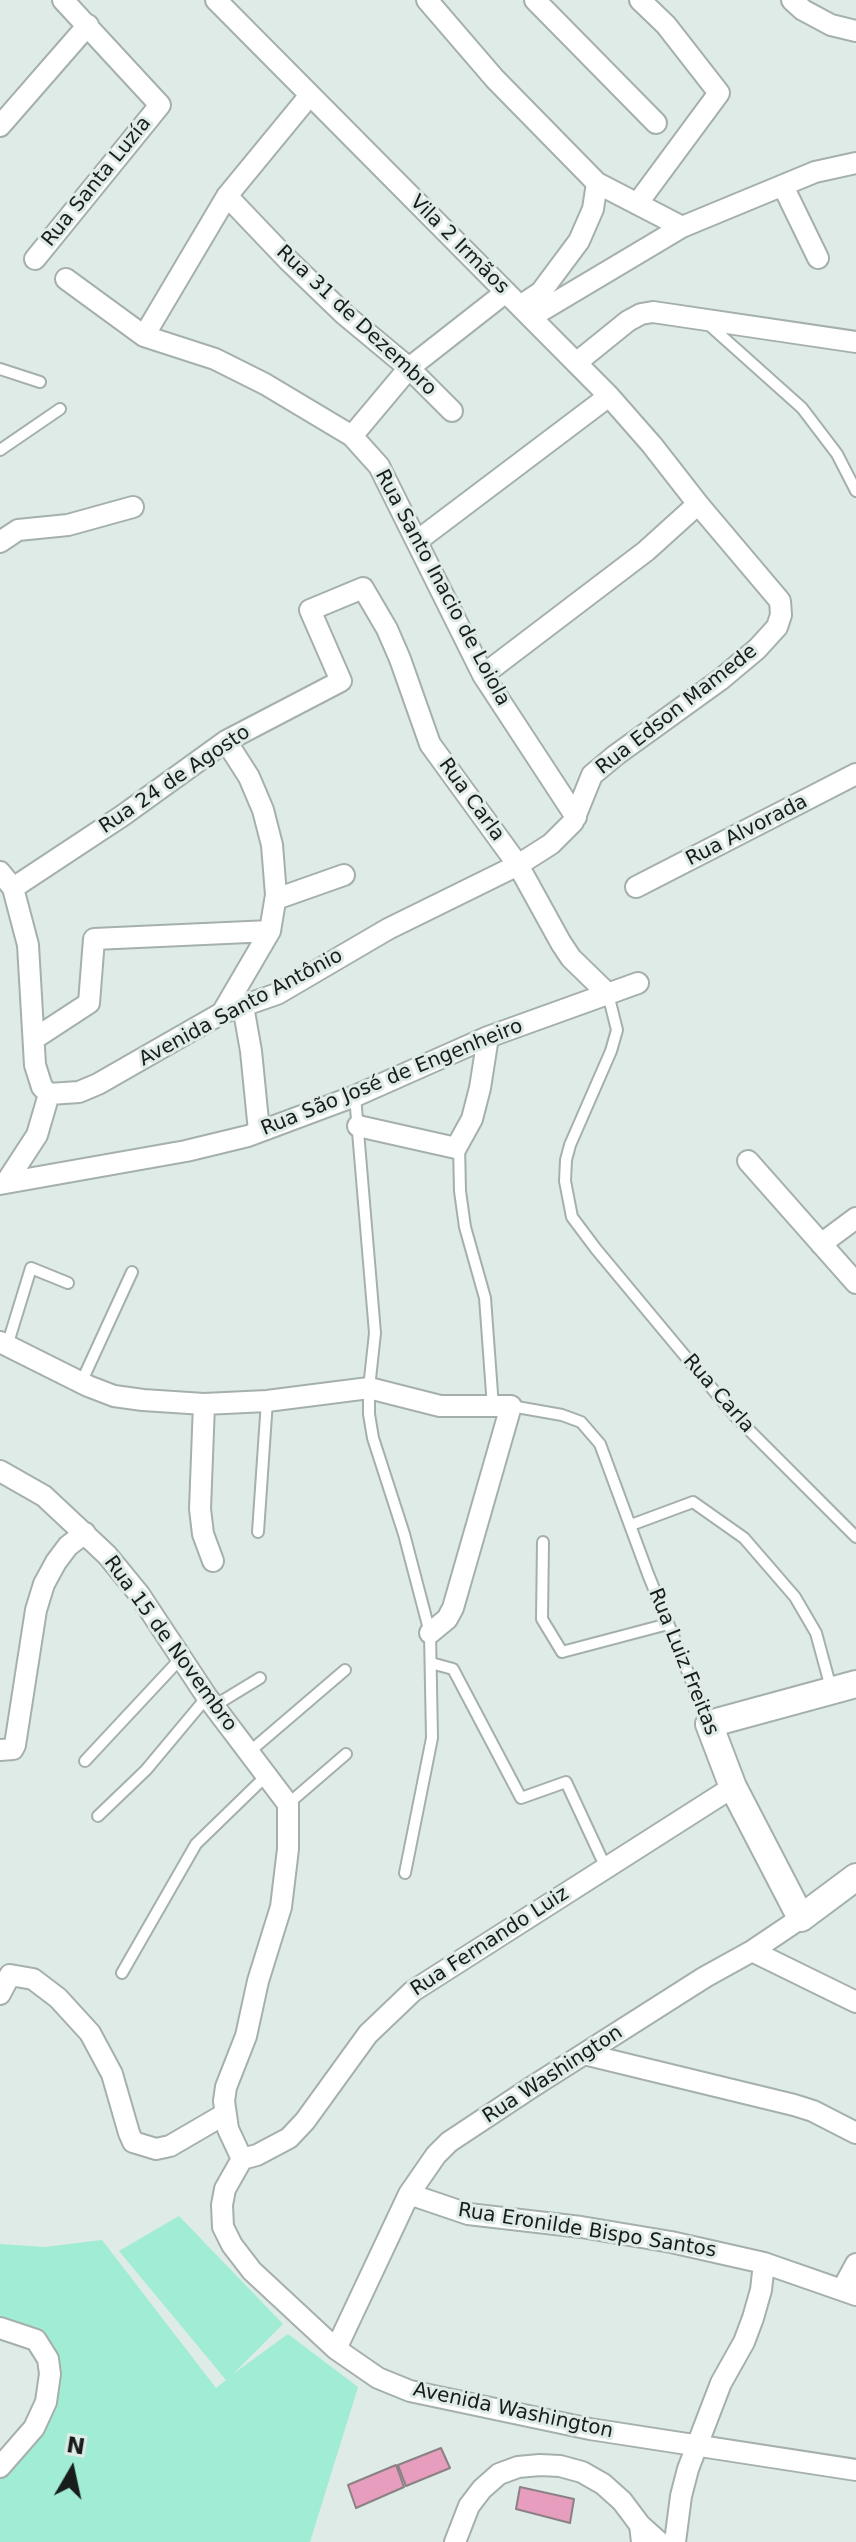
<!DOCTYPE html>
<meta charset="utf-8">
<style>
body{margin:0}
#map{position:relative;width:856px;height:2542px;overflow:hidden;background:#dfebe6;font-family:"DejaVu Sans",sans-serif}
canvas{display:block}
.north{position:absolute;left:32px;top:2430px;width:80px;height:80px;-webkit-text-stroke:6px #dfebe6;paint-order:stroke;rotate:9deg;font-size:22px;font-weight:700;line-height:32px;text-align:center;color:#181c1b}
.north::after{content:'';display:block;margin:auto;width:28px;height:36px;background:#181c1b;clip-path:polygon(50% 0,100% 100%,50% 72%,0 100%)}
</style>
<div id="map">
<canvas width="856" height="2542"></canvas>
<div class="north">N</div>
</div>
<script>
const ctx = document.querySelector('canvas').getContext('2d');
ctx.lineJoin = 'round';
function fill(path, color) { ctx.fillStyle = color; ctx.fill(path, 'evenodd'); }
const poly = rows => new Path2D(rows.map(r => 'M' + r).join(''));
function trace(path, color, width, dash) { ctx.strokeStyle = color; ctx.lineWidth = width; ctx.lineCap = dash ? 'butt' : 'round'; ctx.setLineDash(dash || []); ctx.stroke(path); }
function drawText(font, color, halo, rows, align = 'center') {
  ctx.font = font + ' "DejaVu Sans",sans-serif'; ctx.lineWidth = 6; ctx.setLineDash([]); ctx.textBaseline = 'middle'; ctx.strokeStyle = halo; ctx.fillStyle = color; for (const [text, x, y, turn = 0] of rows) {
    ctx.save(); ctx.translate(x, y); ctx.rotate((+turn || 0) * Math.PI / 180); ctx.textAlign = isNaN(turn) ? turn : align; if (halo) ctx.strokeText(text, 0, 0); ctx.fillText(text, 0, 0); ctx.restore();
  }
}
fill(poly([
 [179,2216,283,2324,233,2374,288,2334,358,2387,310,2542,0,2542,0,2469,50,2419,58,2382,41,2338,0,2323,0,2244,45,2247,102,2240,216,2388,226,2380,119,2251]
]), '#a0ecd4');
const building = poly([
 [441,2448,450,2468,406,2486,398,2465,441,2448],
 [396,2465,404,2487,356,2508,348,2485,396,2465],
 [520,2487,574,2499,570,2523,516,2509,520,2487]
]);
fill(building, '#e79ebe');
trace(building, '#8b8185', 2);
const service = poly([
 [707,323,802,408,837,454,856,491],
 [0,369,40,382],
 [0,450,60,409],
 [608,994,617,1030,611,1051,570,1145,566,1160,565,1181,572,1217,596,1249,735,1416,856,1537],
 [355,1096,375,1333,369,1388,369,1414,373,1438,404,1534,430,1633,432,1738,405,1873],
 [459,1145,460,1191,465,1227,485,1298,493,1407],
 [7,1346,31,1268,68,1283],
 [81,1383,132,1272],
 [511,1406,562,1415,581,1422,600,1444,648,1574,708,1722],
 [631,1525,693,1502,744,1538,795,1597,816,1633,831,1688],
 [258,1532,267,1401],
 [543,1542,542,1619,562,1652,668,1624],
 [431,1663,453,1669,521,1798,566,1782,606,1868],
 [214,1706,260,1678],
 [248,1753,345,1670],
 [85,1761,182,1657],
 [288,1804,346,1754],
 [98,1816,146,1770,207,1697],
 [122,1973,196,1844,265,1777]
]);
const minor = poly([
 [216,0,609,396,652,445,698,504,646,551,483,675],
 [427,0,495,79,597,183,682,227],
 [535,0,656,123],
 [792,0,803,10,831,25,856,31],
 [0,126,88,25],
 [783,186,818,258],
 [227,196,288,260,344,314,409,368,452,411],
 [637,204,719,93,666,25,640,0],
 [35,259,160,105,63,0],
 [66,279,144,336,215,359,265,384,352,436,379,466,483,675,576,817],
 [520,306,541,292,579,241,593,209,597,183],
 [531,317,682,227,815,172,856,163],
 [144,336,227,196,310,95],
 [576,363,628,321,641,314,653,312,856,342],
 [352,436,409,368,506,292],
 [417,541,609,396],
 [0,542,18,530,68,525,133,507],
 [0,872,13,888,28,945,35,1065,42,1087,49,1094],
 [636,887,856,774],
 [13,888,122,816,226,741,341,681,310,610,363,588,387,629,400,659,430,744,518,865,561,943,571,958,608,994],
 [276,899,344,875],
 [243,1006,251,1051,259,1131],
 [222,1013,270,931,276,895,272,845,263,810,249,777,226,741],
 [34,1039,89,1003,94,939,270,931],
 [49,1094,79,1092,98,1084,222,1013,277,994,388,929,518,865,551,844,573,822,592,775,616,755,720,680,757,649,777,627,781,615,780,601,698,504],
 [358,1126,456,1148,472,1119,480,1088,488,1037],
 [748,1161,856,1283],
 [7,1181,37,1135,49,1094],
 [0,1184,186,1151,248,1136,355,1096,488,1037,638,983],
 [821,1244,856,1218],
 [0,1342,88,1386,114,1396,143,1400,204,1404,267,1401,369,1388,440,1406,511,1406,453,1608,447,1619,430,1633],
 [204,1404,200,1509,203,1534,213,1561],
 [0,1471,44,1496,107,1555,139,1594,207,1697,288,1804,288,1849,281,1907,258,1981,246,2036,226,2087,224,2101,228,2129,242,2159,225,2189,222,2205,223,2227,232,2245,252,2271,336,2349,378,2378,410,2391,590,2429,856,2470],
 [0,1750,13,1749,15,1745,36,1610,44,1584,56,1562,68,1546,85,1533],
 [752,1951,856,2002],
 [0,1994,10,1975,33,1979,58,1998,90,2033,112,2074,129,2133,133,2142,156,2149,170,2146,225,2114],
 [584,2054,794,2105,813,2111,856,2133],
 [242,2159,257,2155,289,2138,305,2121,368,2034,413,1991,733,1787],
 [409,2194,468,2214,581,2227,671,2242,764,2263,856,2295],
 [843,2288,856,2264],
 [0,2328,36,2340,48,2359,50,2374,46,2402,34,2428,0,2467],
 [336,2349,409,2194,436,2155,449,2142,532,2087,705,1977,752,1951,801,1918],
 [455,2542,469,2506,482,2489,499,2474,518,2467,540,2465,560,2466,582,2472,603,2484,622,2501,640,2525],
 [642,2542,640,2525,659,2542],
 [675,2542,681,2496,688,2469,721,2383,744,2342,753,2318,761,2290,764,2263]
]);
const tertiary = poly([
 [856,1684,709,1724,733,1787,801,1918,856,1877]
]);
trace(service, '#a5b0ac', 14);
trace(minor, '#a5b0ac', 24);
trace(tertiary, '#a5b0ac', 30);
trace(service, '#fff', 10);
trace(minor, '#fff', 20);
trace(tertiary, '#fff', 26);
drawText('20px', '#181c1b', '#dfebe6', [
 ["Rua Santa Luzía",97,182,-51],
 ["Vila 2 Irmãos",459,245,45],
 ["Rua 31 de Dezembro",356,321,43],
 ["Rua Santo Inacio de Loiola",442,588,62],
 ["Rua Edson Mamede",677,710,-38],
 ["Rua 24 de Agosto",175,780,-34],
 ["Rua Carla",471,800,54],
 ["Rua Alvorada",747,831,-27],
 ["Avenida Santo Antônio",241,1008,-28],
 ["Rua São José de Engenheiro",392,1078,-22],
 ["Rua Carla",718,1394,49],
 ["Rua 15 de Novembro",170,1644,54],
 ["Rua Luiz Freitas",683,1662,68],
 ["Rua Fernando Luiz",490,1942,-33],
 ["Rua Washington",553,2075,-33],
 ["Rua Eronilde Bispo Santos",587,2231,9],
 ["Avenida Washington",513,2411,12]
]);
</script>
